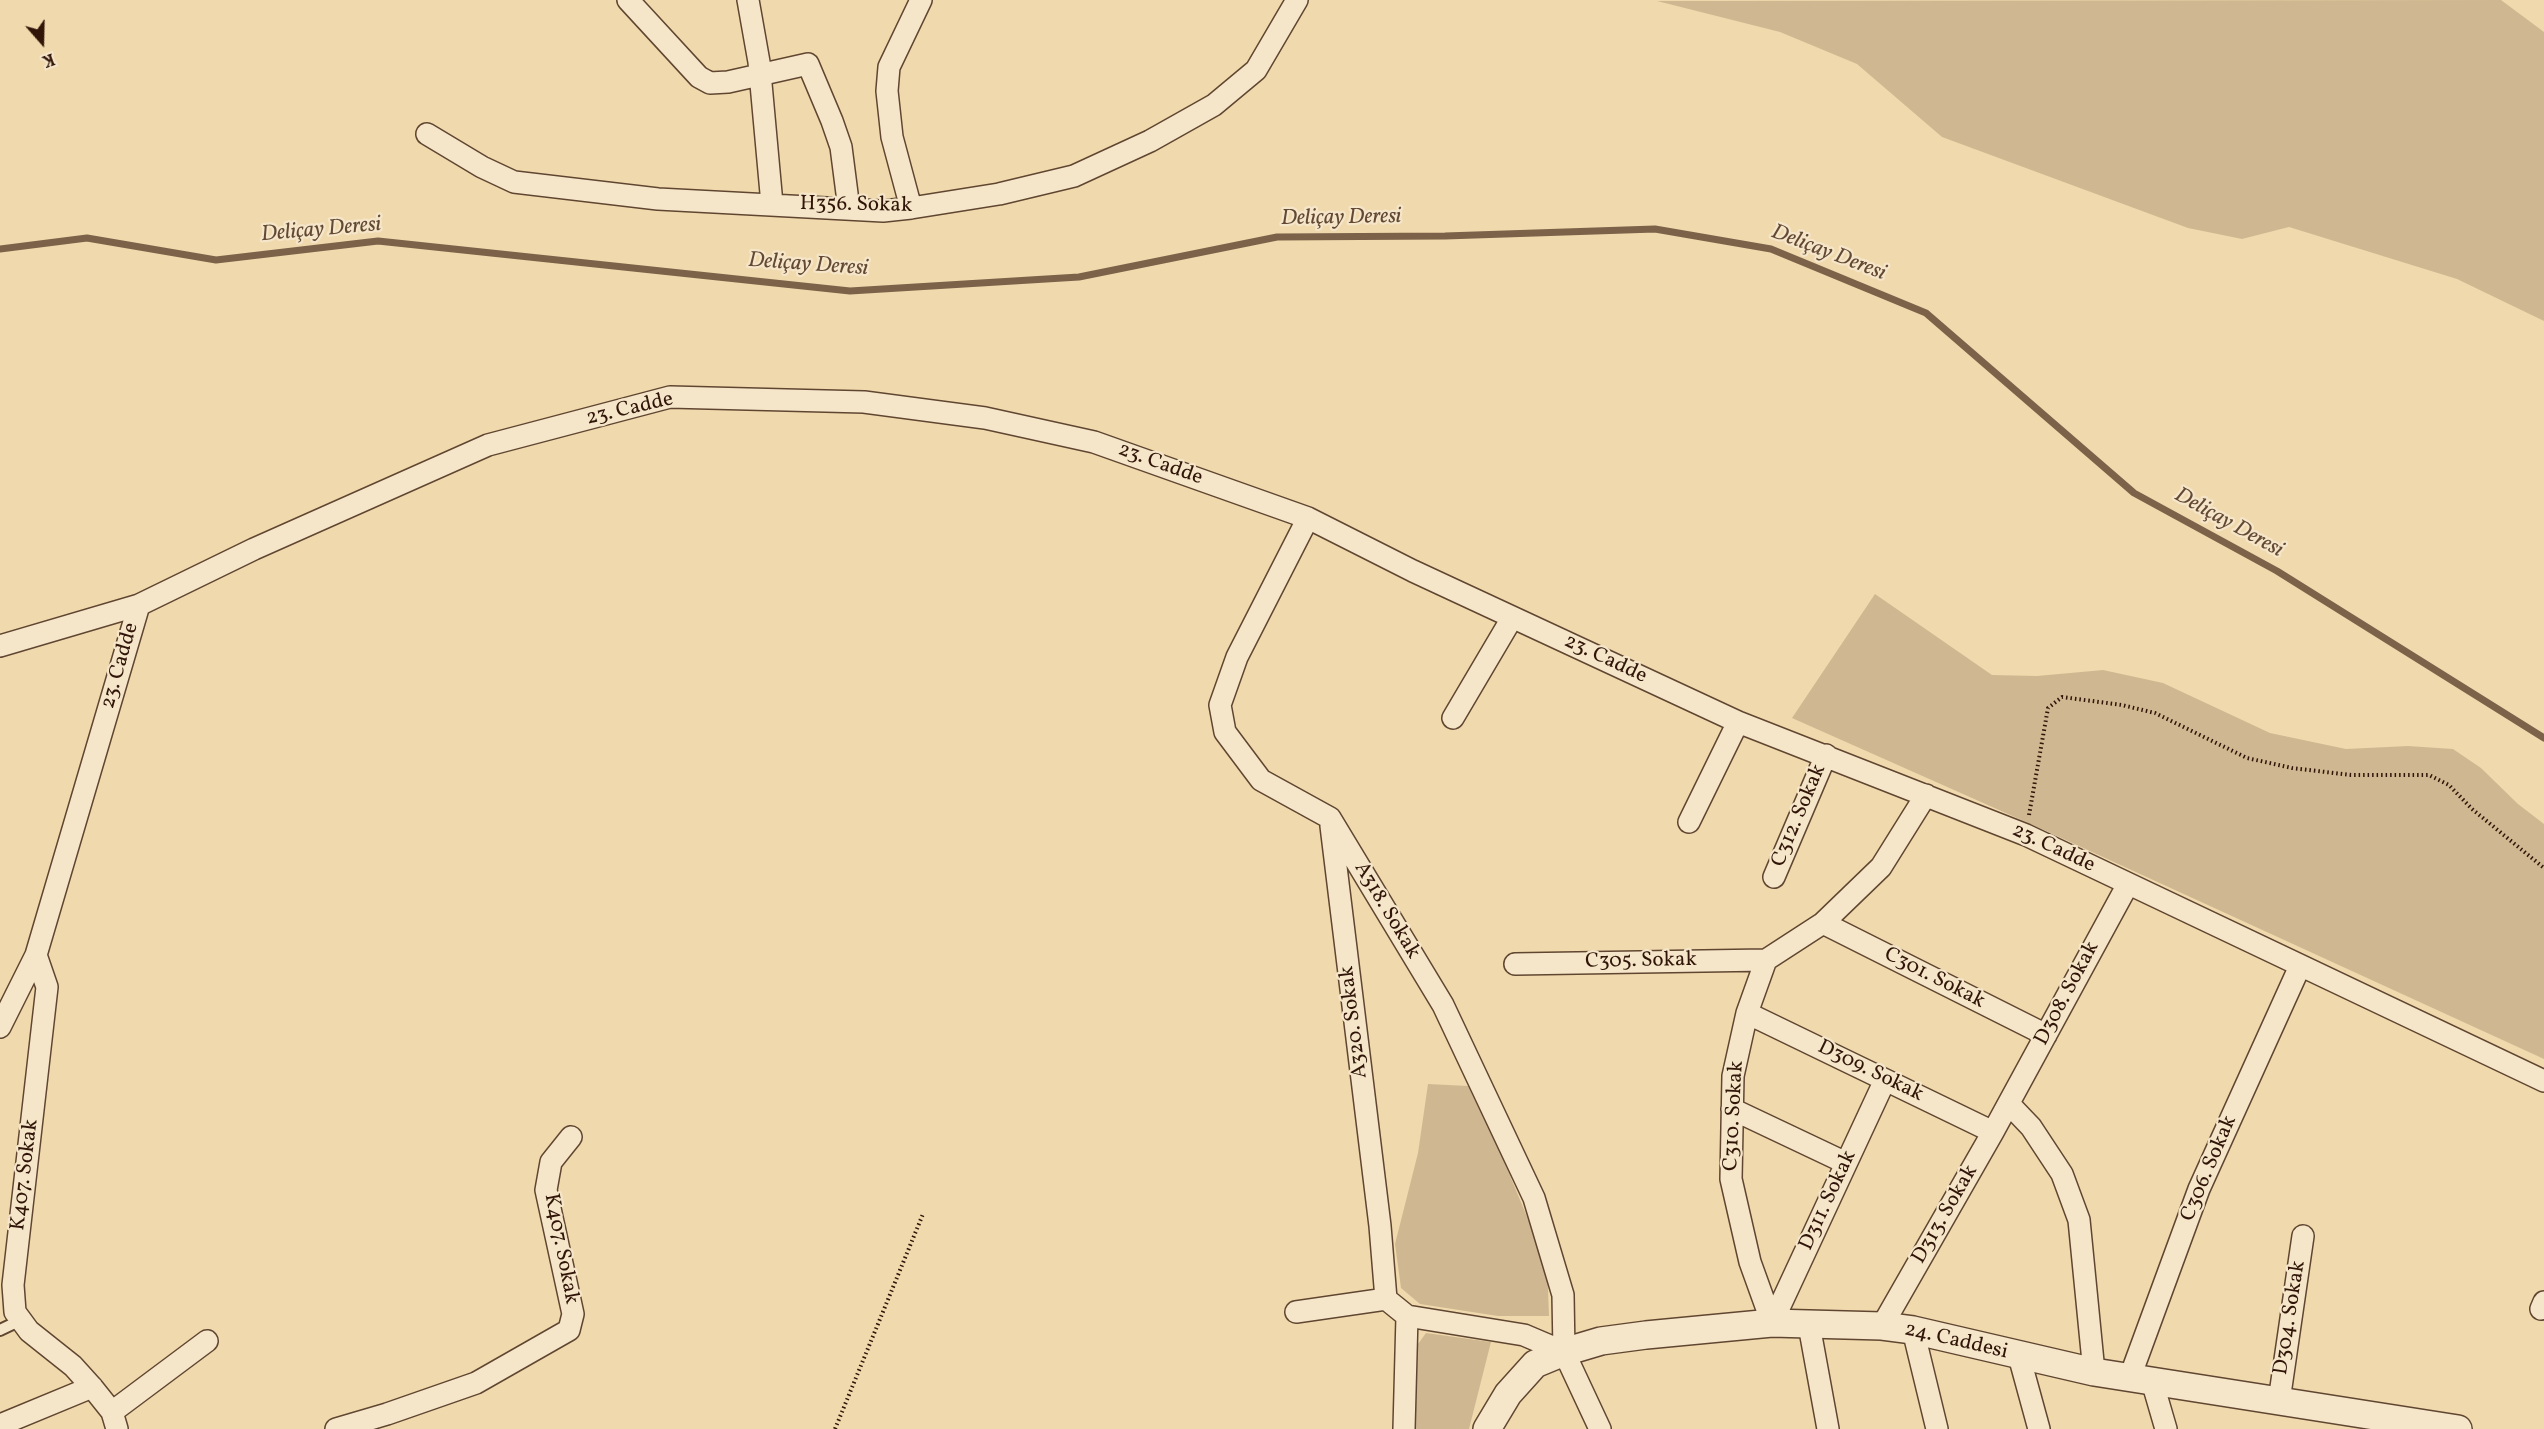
<!DOCTYPE html>
<meta charset="utf-8">
<style>
body{margin:0}
#map{position:relative;width:2544px;height:1429px;overflow:hidden;background:#f0d9ad;font-family:Vollkorn,serif}
canvas{display:block}
.north{position:absolute;left:12px;top:12px;width:60px;height:60px;-webkit-text-stroke:4px #f5e6ca;paint-order:stroke;rotate:160deg;font-size:16px;font-weight:700;line-height:24px;text-align:center;color:#301508}
.north::after{content:'';display:block;margin:auto;width:21px;height:27px;background:#301508;clip-path:polygon(50% 0,100% 100%,50% 72%,0 100%)}
</style>
<div id="map">
<canvas width="2544" height="1429"></canvas>
<div class="north">K</div>
</div>
<script>
const ctx = document.querySelector('canvas').getContext('2d');
ctx.lineJoin = 'round';
function fill(path, color) { ctx.fillStyle = color; ctx.fill(path, 'evenodd'); }
const poly = rows => new Path2D(rows.map(r => 'M' + r).join(''));
function trace(path, color, width, dash) { ctx.strokeStyle = color; ctx.lineWidth = width; ctx.lineCap = dash ? 'butt' : 'round'; ctx.setLineDash(dash || []); ctx.stroke(path); }
function drawText(font, color, halo, rows, align = 'center') {
  ctx.font = font + ' Vollkorn,serif'; ctx.lineWidth = 4.5; ctx.setLineDash([]); ctx.textBaseline = 'middle'; ctx.strokeStyle = halo; ctx.fillStyle = color; for (const [text, x, y, turn = 0] of rows) {
    ctx.save(); ctx.translate(x, y); ctx.rotate((+turn || 0) * Math.PI / 180); ctx.textAlign = isNaN(turn) ? turn : align; if (halo) ctx.strokeText(text, 0, 0); ctx.fillText(text, 0, 0); ctx.restore();
  }
}
fill(poly([
 [2501,0,2544,32,2544,321,2457,279,2289,227,2242,239,2188,228,1942,137,1857,64,1780,32,1657,1],
 [1875,594,1992,675,2037,676,2103,670,2163,683,2270,733,2346,749,2408,746,2453,749,2481,768,2518,804,2544,824,2544,1059,2044,830,1792,718],
 [1428,1084,1468,1086,1501,1154,1547,1265,1549,1316,1498,1316,1420,1304,1401,1288,1395,1244,1418,1153],
 [1426,1333,1491,1342,1469,1429,1412,1429,1418,1344]
]), '#cfb891');
trace(poly([
 [0,249,87,238,216,260,378,241,850,291,1079,277,1277,237,1445,236,1655,229,1771,249,1926,313,2134,493,2277,571,2544,738]
]), '#7c6249', 7);
const service = poly([
 [0,1330,21,1320]
]);
const minor = poly([
 [628,0,699,77,710,83,728,82,808,64,832,121,841,147,849,209],
 [748,0,759,62,772,204],
 [427,134,482,167,514,182,658,199,883,211,911,208,999,194,1074,176,1150,141,1214,105,1256,70,1297,0],
 [911,208,892,137,887,91,889,67,921,0],
 [1308,518,1237,657,1220,705,1225,732,1261,780,1330,818,1443,1005,1534,1198,1563,1295,1564,1352,1600,1429],
 [0,646,139,605],
 [1453,718,1512,618],
 [1689,822,1738,722],
 [1331,826,1380,1226,1386,1299],
 [1774,877,1826,755],
 [1823,923,2046,1035],
 [36,955,47,987,13,1285,15,1312,29,1331,73,1366,92,1387,112,1412,117,1429],
 [1515,964,1766,960],
 [1747,1013,1993,1132],
 [0,1027,36,955,139,605,254,549,488,445,670,397,864,402,985,418,1094,442,1308,518,1413,571,1738,722,2026,835,2544,1081],
 [2009,1104,2031,1127,2062,1174,2079,1220,2094,1372],
 [1732,1109,1846,1163],
 [2541,1309,2544,1302],
 [1296,1312,1386,1299,1407,1316,1524,1335,1564,1352],
 [1772,1323,1750,1262,1731,1179,1733,1076,1747,1013,1766,960,1823,923,1881,867,1926,795],
 [1772,1323,1885,1080],
 [1809,1325,1828,1429],
 [1882,1326,1993,1132,2128,884],
 [1913,1330,1937,1429],
 [2019,1356,2039,1429],
 [2130,1377,2199,1189,2300,966],
 [2152,1381,2166,1429],
 [2279,1401,2303,1236],
 [112,1412,207,1341],
 [0,1425,92,1387],
 [336,1429,387,1414,476,1383,569,1330,573,1314,546,1190,551,1162,571,1137],
 [1404,1429,1407,1316]
]);
const tertiary = poly([
 [1487,1429,1508,1394,1535,1364,1564,1352,1601,1341,1646,1335,1772,1323,1882,1326,1913,1330,2094,1372,2458,1429]
]);
trace(service, '#604631', 14);
trace(minor, '#604631', 24);
trace(tertiary, '#604631', 30);
trace(poly([
 [2029,815,2048,708,2062,697,2122,705,2155,713,2247,758,2292,768,2351,775,2429,775,2449,785,2472,809,2544,868],
 [835,1429,923,1214]
]), '#301508', 4, [1.5, 3]);
trace(service, '#f5e6ca', 10);
trace(minor, '#f5e6ca', 21);
trace(tertiary, '#f5e6ca', 27);
drawText('21px', '#301508', '#f5e6ca', [
 ["H356. Sokak",856,206,1],
 ["23. Cadde",630,410,-13],
 ["23. Cadde",1160,465,20],
 ["23. Cadde",1605,660,25],
 ["23. Cadde",121,666,-74],
 ["C312. Sokak",1800,816,-67],
 ["23. Cadde",2053,849,25],
 ["A318. Sokak",1386,911,59],
 ["C305. Sokak",1641,962,-1],
 ["C301. Sokak",1934,979,27],
 ["D308. Sokak",2068,994,-62],
 ["A320. Sokak",1355,1022,-97],
 ["D309. Sokak",1870,1072,26],
 ["C310. Sokak",1735,1116,-87],
 ["C306. Sokak",2210,1169,-67],
 ["K407. Sokak",26,1175,-83],
 ["D311. Sokak",1829,1201,-65],
 ["D313. Sokak",1946,1215,-60],
 ["K407. Sokak",560,1249,79],
 ["D304. Sokak",2291,1318,-81],
 ["24. Caddesi",1956,1342,13]
]);
drawText('italic 22px', '#634934', '#f5e6ca', [
 ["Deliçay Deresi",1341,219,-1],
 ["Deliçay Deresi",321,231,-5],
 ["Deliçay Deresi",1828,254,21],
 ["Deliçay Deresi",808,266,4],
 ["Deliçay Deresi",2228,524,29]
]);
</script>
